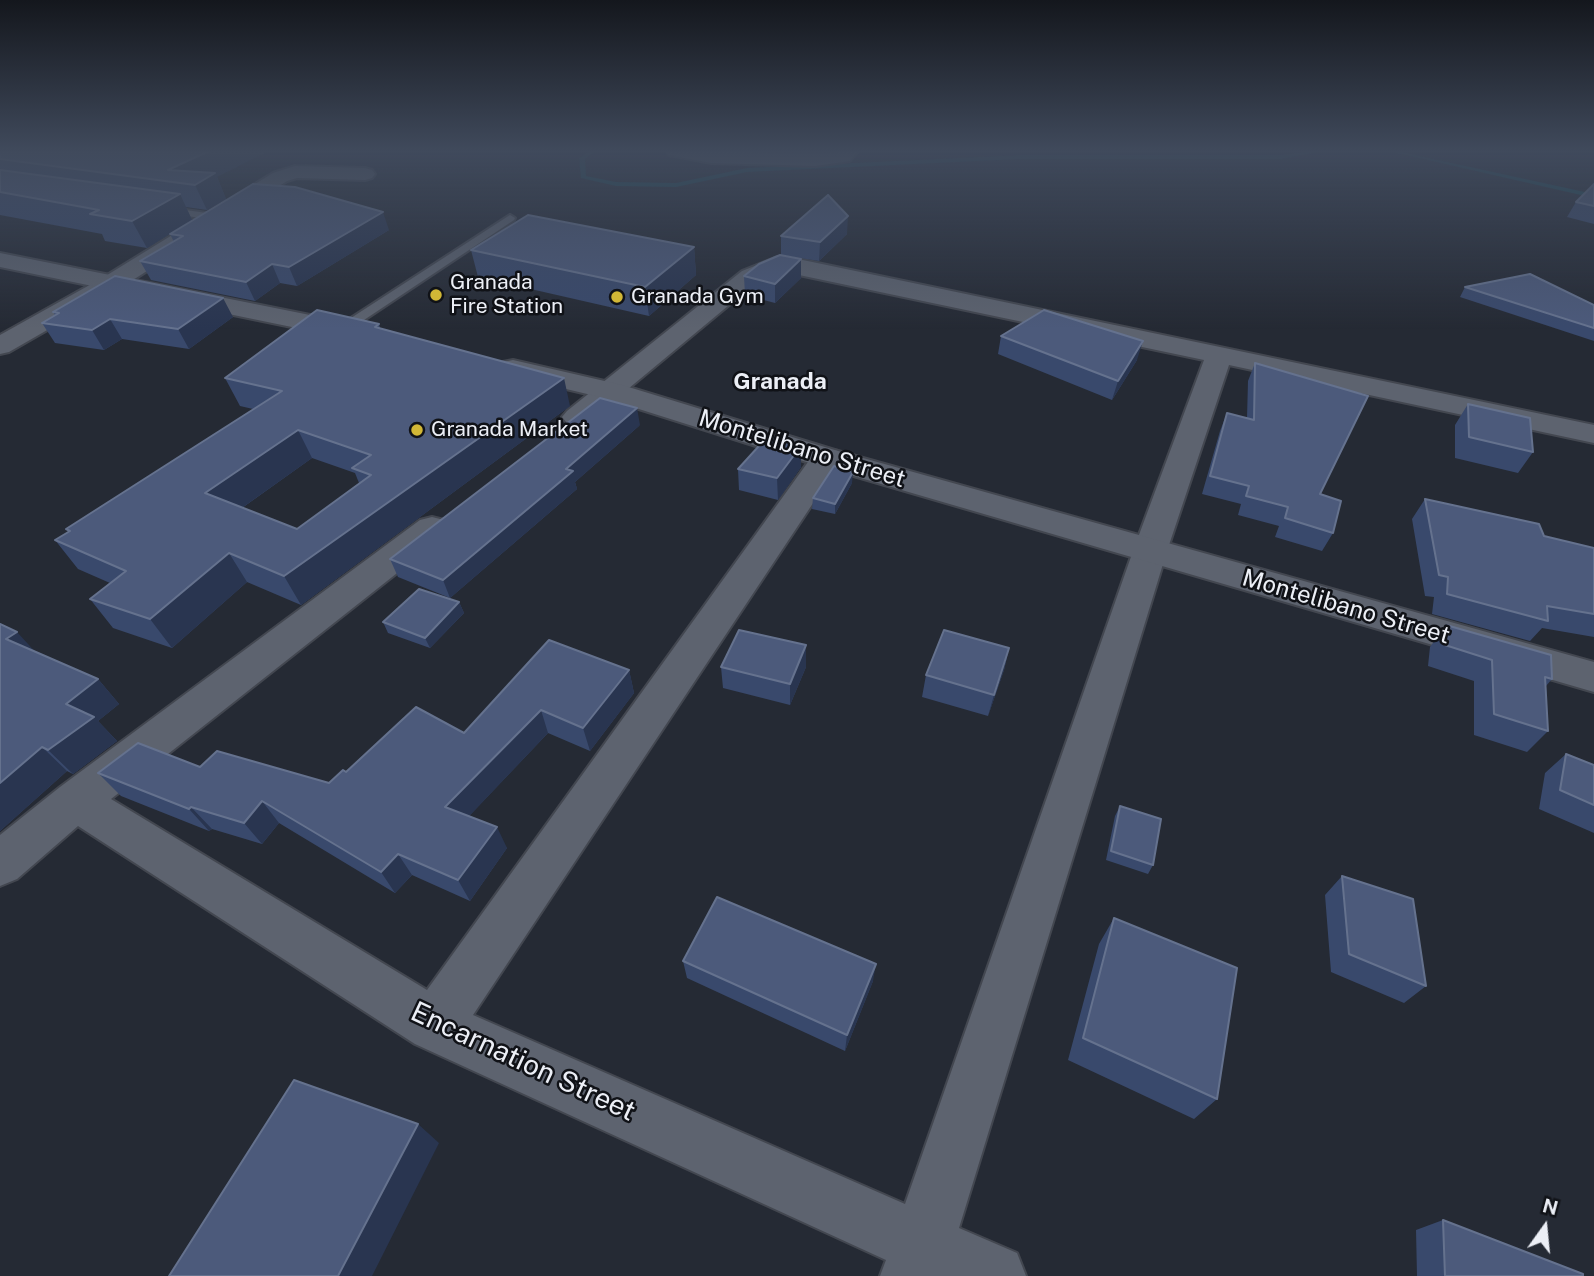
<!DOCTYPE html>
<style>
body{margin:0}
#map{position:relative;width:1594px;height:1276px;overflow:hidden;background:#252a34;font-family:"Public Sans",sans-serif}
canvas{display:block}
.north{position:absolute;left:1510px;top:1192px;width:70px;height:70px;-webkit-text-stroke:5px #101217;paint-order:stroke;rotate:15deg;font-size:19px;font-weight:700;line-height:28px;text-align:center;color:#eceff6}
.north::after{content:'';display:block;margin:auto;width:24px;height:32px;background:#eceff6;clip-path:polygon(50% 0,100% 100%,50% 72%,0 100%)}
</style>
<div id="map">
<canvas width="1594" height="1276"></canvas>
<div class="north">N</div>
</div>
<script>
const ctx = document.querySelector('canvas').getContext('2d');
ctx.lineJoin = 'round';
const poly = rows => new Path2D(rows.map(r => 'M' + r).join(''));
function fill(path, color) { ctx.fillStyle = color; ctx.fill(path, 'evenodd'); }
function trace(path, color, width, dash) { ctx.strokeStyle = color; ctx.lineWidth = width; ctx.lineCap = dash ? 'butt' : 'round'; ctx.setLineDash(dash || []); ctx.stroke(path); }
function drawText(font, color, halo, rows, align = 'center') {
  ctx.font = font + ' "Public Sans",sans-serif'; ctx.lineWidth = 5; ctx.setLineDash([]); ctx.textBaseline = 'middle'; ctx.strokeStyle = halo; ctx.fillStyle = color; for (const [text, x, y, turn = 0] of rows) {
    ctx.save(); ctx.translate(x, y); ctx.rotate((+turn || 0) * Math.PI / 180); ctx.textAlign = isNaN(turn) ? turn : align; if (halo) ctx.strokeText(text, 0, 0); ctx.fillText(text, 0, 0); ctx.restore();
  }
}
fill(poly([
 [590,151,596,151,585,159,586,176,616,182,676,183,747,168,1021,155,1282,155,1311,151,1323,151,1282,159,1021,159,747,172,676,187,616,186,581,178,579,158,590,151],
 [1388,151,1397,151,1594,194,1594,198,1388,151]
]), '#164a54');
const service = poly([
 [164,207,214,214,219,217,214,220,160,212,159,210,164,207],
 [510,215,515,218,514,220,346,332,336,332,334,329,510,215]
]);
const minor = poly([
 [667,151,815,154,858,151,850,161,815,166,711,163,669,155,667,151],
 [295,166,365,168,372,170,375,174,372,178,365,180,297,178,287,181,122,287,9,352,0,354,0,335,104,277,273,173,295,166],
 [777,257,798,259,1594,425,1594,443,1229,365,1167,551,959,1228,1017,1253,1026,1276,880,1276,886,1260,415,1044,78,826,17,879,0,886,0,835,60,787,420,520,432,517,444,520,449,528,444,536,111,799,427,990,816,451,827,449,838,451,843,458,473,1015,905,1204,1133,551,1204,360,780,271,758,281,587,423,577,426,567,423,562,417,567,411,742,271,777,257]
]);
const secondary = poly([
 [0,253,355,324,364,326,368,332,364,338,355,340,0,267,0,253],
 [513,360,622,385,838,451,1594,662,1594,692,816,465,604,398,503,374,499,368,503,362,513,360]
]);
trace(service, '#434750', 4);
trace(minor, '#434750', 4);
trace(secondary, '#434750', 4);
fill(service, '#5d636f');
fill(minor, '#5d636f');
fill(secondary, '#5d636f');
fill(poly([
 [0,151,217,177,226,199,207,210,186,207,192,220,147,248,105,241,102,234,0,215],
 [1594,184,1594,224,1567,217,1576,202],
 [389,230,297,286,280,283,255,301,151,280,140,261,174,242,170,234],
 [847,234,819,261,781,255,781,236],
 [694,247,696,275,649,316,478,277,471,250],
 [801,259,801,278,775,303,745,295,744,276],
 [1465,287,1594,305,1594,341,1460,297],
 [53,312,233,317,189,349,122,339,104,350,55,343,42,323,55,315],
 [379,324,380,328,570,406,301,605,247,582,172,648,113,628,90,599,110,583,78,569,55,540,68,532,66,529,253,409,240,406,225,378],
 [312,458,355,473,359,483,297,529,242,508],
 [1001,336,1137,360,1112,400,998,354],
 [1255,363,1320,494,1333,533,1322,551,1275,537,1279,526,1238,515,1241,504,1202,494,1220,431,1227,413,1247,418,1248,381],
 [1468,404,1533,452,1518,473,1455,458,1455,425],
 [640,425,575,482,577,489,450,598,398,577,390,559],
 [801,446,801,467,778,500,739,490,738,469],
 [852,483,835,514,812,509,813,498],
 [1425,499,1544,536,1594,548,1594,637,1542,628,1530,641,1432,614,1434,597,1425,596,1412,519],
 [459,602,464,613,430,648,388,633,383,622],
 [0,624,35,651,98,679,119,704,98,721,117,741,73,774,67,771,0,831],
 [1446,625,1552,679,1546,686,1548,731,1527,752,1474,735,1474,681,1428,666,1430,647],
 [1009,648,1004,670,988,716,922,697,926,675],
 [721,667,806,667,790,705,723,688],
 [629,670,634,693,590,751,548,733,469,816,507,848,470,901,412,875,395,893,279,823,262,844,212,829,209,831,121,796,98,773,200,767,329,783,346,772,464,733],
 [1566,754,1594,765,1594,833,1539,809,1545,773],
 [1120,806,1153,865,1148,874,1106,860,1115,816],
 [1342,876,1426,986,1404,1003,1331,972,1325,895],
 [1114,918,1217,1099,1194,1119,1068,1060,1099,944],
 [683,961,873,981,845,1051,687,978],
 [1443,1220,1583,1276,1417,1276,1416,1230]
]), '#39496c');
fill(poly([
 [209,151,269,151,217,177,226,199,207,210,195,185,168,170],
 [180,194,192,220,147,248,132,221],
 [383,212,389,230,297,286,289,267],
 [848,216,847,234,819,261,820,242],
 [694,247,696,275,649,316,645,287],
 [801,259,801,278,775,303,775,284],
 [272,264,280,283,255,301,246,282],
 [223,298,233,317,189,349,178,329],
 [110,319,122,339,104,350,92,330],
 [1143,341,1137,360,1112,400,1118,381],
 [564,378,570,406,301,605,284,576],
 [637,408,640,425,575,482,577,489,450,598,443,580,566,469],
 [298,430,312,458,222,522,205,493],
 [801,446,801,467,778,500,777,478],
 [853,472,852,483,835,514,835,504],
 [229,553,247,582,172,648,150,619],
 [459,602,464,613,430,648,425,638],
 [17,632,40,657,6,639],
 [806,645,806,667,790,705,790,684],
 [1009,648,1004,670,988,716,994,695],
 [629,670,634,693,590,751,583,728],
 [98,679,119,704,98,721,117,741,73,774,48,750,66,704],
 [541,710,548,733,457,829,445,807],
 [42,747,67,771,0,831,0,783],
 [262,801,279,823,262,844,244,823],
 [191,807,212,829,209,831,189,809],
 [497,827,507,848,470,901,458,880],
 [398,854,412,875,395,893,381,872],
 [876,964,873,981,845,1051,847,1035],
 [418,1124,439,1143,372,1276,338,1276]
]), '#293550');
const building = poly([
 [0,151,209,151,168,170,215,173,195,185,0,159,0,151],
 [0,170,180,194,132,221,90,214,99,210,0,192,0,170],
 [253,184,295,187,383,212,289,267,272,264,246,282,140,261,183,236,170,234,253,184],
 [1594,184,1594,206,1576,202,1594,184],
 [828,195,848,216,820,242,781,236,828,195],
 [528,215,694,247,645,287,471,250,528,215],
 [780,255,801,259,775,284,744,276,759,264,780,255],
 [1530,274,1594,305,1594,328,1465,287,1530,274],
 [115,276,223,298,178,329,110,319,92,330,42,323,59,313,53,312,115,276],
 [317,310,379,324,375,327,564,378,284,576,229,553,150,619,90,599,126,571,55,540,70,531,66,529,282,391,225,378,317,310],
 [298,430,371,455,352,468,371,475,297,529,205,493,298,430],
 [1044,310,1143,341,1118,381,1001,336,1044,310],
 [1255,363,1368,396,1320,494,1341,501,1333,533,1285,518,1288,507,1246,496,1249,486,1210,476,1227,413,1254,420,1255,363],
 [600,398,637,408,566,469,573,471,443,580,390,559,600,398],
 [1468,404,1530,418,1533,452,1469,437,1468,404],
 [768,436,801,446,777,478,738,469,768,436],
 [834,466,853,472,835,504,813,498,834,466],
 [1425,499,1539,524,1544,536,1594,548,1594,614,1547,606,1548,621,1447,594,1448,577,1439,575,1425,499],
 [419,589,459,602,425,638,383,622,419,589],
 [0,624,17,632,6,639,98,679,66,704,94,717,48,750,42,747,0,783,0,624],
 [1446,625,1551,655,1552,679,1545,677,1548,731,1494,714,1492,660,1445,645,1446,625],
 [739,630,806,645,790,684,721,667,739,630],
 [944,630,1009,648,994,695,926,675,944,630],
 [549,640,629,670,583,728,541,710,445,807,497,827,458,880,398,854,381,872,262,801,244,823,191,807,189,809,98,773,138,743,200,767,217,751,329,783,343,770,346,772,416,707,464,733,549,640],
 [1566,754,1594,765,1594,805,1560,790,1566,754],
 [1120,806,1161,819,1153,865,1111,851,1120,806],
 [1342,876,1413,899,1426,986,1349,954,1342,876],
 [717,897,876,964,847,1035,683,961,717,897],
 [1114,918,1237,968,1217,1099,1083,1038,1114,918],
 [294,1080,418,1124,338,1276,169,1276,294,1080],
 [1443,1220,1583,1274,1583,1276,1445,1276,1443,1220]
]);
fill(building, '#4c5a7b');
trace(building, '#65728e', 2);
const sky = ctx.createLinearGradient(0, 0, 0, 329);
sky.addColorStop(0, '#14171d');
sky.addColorStop(0.46, '#404a5c');
sky.addColorStop(1, '#404a5c00');
ctx.fillStyle = sky;
ctx.fillRect(0, 0, 1594, 329);
for (const [x, y, r, color] of [
 [436,295,7,"#d1b736"],
 [617,297,7,"#d1b736"],
 [417,430,7,"#d1b736"]
]) { const dot = new Path2D(); dot.arc(x, y, r, 0, 2 * Math.PI); ctx.fillStyle = color; ctx.fill(dot); trace(dot, '#101217', 2.5); }
drawText('21px', '#eceff6', '#101217', [
 ["Granada",450,283],
 ["Fire Station",450,307],
 ["Granada Gym",631,297],
 ["Granada Market",431,430]
], 'left');
drawText('bold 23px', '#eceff6', '#101217', [
 ["Granada",780,382]
]);
drawText('24px', '#eceff6', '#101217', [
 ["Montelibano Street",802,449,17],
 ["Montelibano Street",1346,607,16]
]);
drawText('28px', '#eceff6', '#101217', [
 ["Encarnation Street",523,1062,25]
]);
</script>
